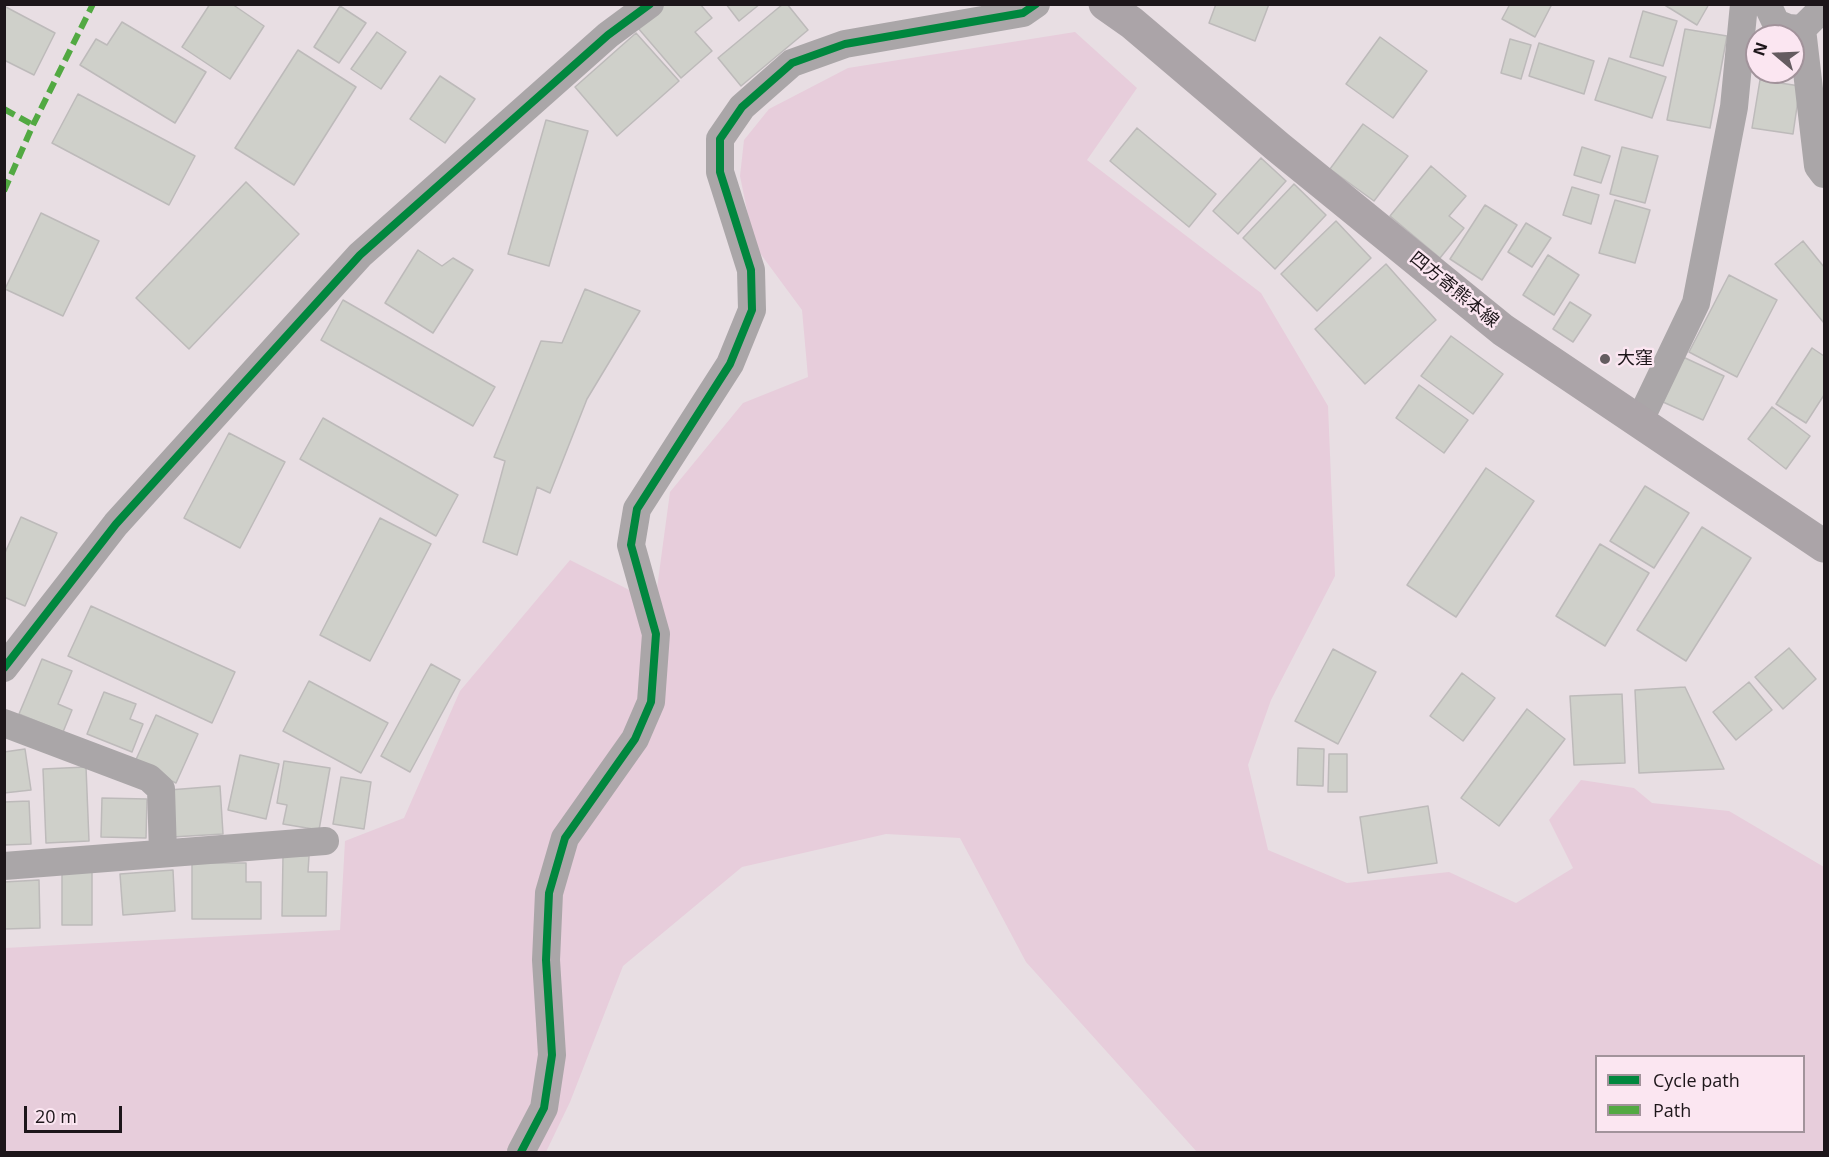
<!DOCTYPE html>
<meta charset="utf-8">
<style>
body{margin:0}
#map{position:relative;width:1829px;height:1157px;overflow:hidden;background:#e8dee3;font-family:"Open Sans",sans-serif}
canvas{display:block}
.frame{position:absolute;inset:0;border:6px solid #1d161a;pointer-events:none}
.legend{position:absolute;left:1595px;top:1055px;width:210px;height:78px;box-sizing:border-box;background:#fbe6f1;border:2px solid #a2939b;margin:0;padding:8px 10px;list-style:none;font-size:18px;color:#1d161a}
.legend li{display:flex;align-items:center;gap:12px;height:30px}
.legend b{width:30px;border:2px solid #a2939b}
.north{position:absolute;left:1745px;top:24px;width:60px;height:60px;box-sizing:border-box;background:#fbe6f1;border:2px solid #a2939b;border-radius:50%;rotate:289deg;font-size:16px;font-weight:700;line-height:24px;text-align:center;color:#1d161a}
.north::after{content:'';display:block;margin:auto;width:21px;height:27px;background:#645c60;clip-path:polygon(50% 0,100% 100%,50% 72%,0 100%)}
.scale{position:absolute;left:24px;top:1106px;width:98px;height:27px;box-sizing:border-box;border:3px solid #1d161a;border-top:0;padding-left:8px;font-size:18px;line-height:21px;white-space:nowrap;color:#1d161a;-webkit-text-stroke:4px #fbe6f1;paint-order:stroke}
</style>
<div id="map">
<canvas width="1829" height="1157"></canvas>
<div class="frame"></div>
<ul class="legend">
<li><b style="height:8px;background:#00873e"></b>Cycle path</li>
<li><b style="height:8px;background:#52a942"></b>Path</li>
</ul>
<div class="north">N</div>
<div class="scale">20 m</div>
</div>
<script>
const ctx = document.querySelector('canvas').getContext('2d');
ctx.lineJoin = 'round';
function fill(path, color) { ctx.fillStyle = color; ctx.fill(path, 'evenodd'); }
const poly = rows => new Path2D(rows.map(r => 'M' + r).join(''));
function trace(path, color, width, dash) { ctx.strokeStyle = color; ctx.lineWidth = width; ctx.lineCap = dash ? 'butt' : 'round'; ctx.setLineDash(dash || []); ctx.stroke(path); }
function drawText(font, color, halo, rows, align = 'center') {
  ctx.font = font + ' "Open Sans","Noto Sans JP",sans-serif'; ctx.lineWidth = 5; ctx.setLineDash([]); ctx.textBaseline = 'middle'; ctx.strokeStyle = halo; ctx.fillStyle = color; for (const [text, x, y, turn = 0] of rows) {
    ctx.save(); ctx.translate(x, y); ctx.rotate((+turn || 0) * Math.PI / 180); ctx.textAlign = isNaN(turn) ? turn : align; if (halo) ctx.strokeText(text, 0, 0); ctx.fillText(text, 0, 0); ctx.restore();
  }
}
fill(poly([
 [1075,32,1137,88,1087,160,1261,293,1328,406,1335,576,1271,700,1248,765,1268,850,1347,883,1449,872,1516,903,1573,868,1549,820,1581,780,1634,788,1652,803,1729,811,1824,867,1824,1152,1197,1152,1026,962,960,838,886,834,742,867,623,966,570,1102,546,1152,5,1152,5,948,340,930,345,841,404,818,460,691,570,560,655,603,670,492,743,403,808,377,802,310,754,245,740,176,744,140,769,109,848,68],
 [1596,1056,1804,1056,1804,1132,1596,1132]
]), '#e7cddb');
const building = poly([
 [210,4,232,4,264,26,230,79,182,47,210,4],
 [665,4,700,4,712,18,695,32,712,51,681,78,638,28,665,4],
 [726,4,760,4,739,21,726,4],
 [783,4,787,4,808,30,741,86,718,58,783,4],
 [1216,4,1269,4,1255,41,1209,23,1216,4],
 [1510,4,1552,4,1535,37,1502,19,1510,4],
 [1663,4,1709,4,1697,25,1663,4],
 [4,6,55,33,34,75,4,60,4,6],
 [340,6,366,23,339,63,314,47,340,6],
 [1643,11,1677,21,1663,66,1630,57,1643,11],
 [122,22,206,72,175,123,80,65,96,39,107,45,122,22],
 [1685,29,1727,36,1710,128,1667,120,1685,29],
 [377,32,406,52,381,89,351,69,377,32],
 [636,33,679,81,617,136,575,87,636,33],
 [1380,37,1427,71,1393,118,1346,84,1380,37],
 [1510,39,1531,45,1521,79,1501,73,1510,39],
 [1539,43,1594,61,1584,94,1529,76,1539,43],
 [298,50,356,87,294,185,235,148,298,50],
 [1609,58,1666,77,1652,118,1595,100,1609,58],
 [440,76,475,99,445,143,410,119,440,76],
 [1760,80,1800,86,1793,134,1752,128,1760,80],
 [78,94,195,156,169,205,52,143,78,94],
 [546,120,588,131,549,266,508,254,546,120],
 [1363,124,1408,156,1374,201,1330,169,1363,124],
 [1137,128,1216,194,1189,227,1110,161,1137,128],
 [1582,147,1610,156,1601,183,1574,175,1582,147],
 [1622,147,1658,156,1645,203,1610,194,1622,147],
 [1261,158,1286,181,1238,234,1213,211,1261,158],
 [1431,166,1466,196,1449,216,1464,228,1440,258,1390,216,1431,166],
 [246,182,299,234,189,349,136,298,246,182],
 [1294,184,1326,215,1275,269,1243,238,1294,184],
 [1572,187,1599,195,1591,224,1563,215,1572,187],
 [1615,200,1650,210,1635,263,1599,253,1615,200],
 [1485,205,1517,225,1482,280,1450,259,1485,205],
 [41,213,99,241,63,316,5,289,41,213],
 [1336,221,1371,258,1317,311,1281,274,1336,221],
 [1526,223,1551,238,1532,267,1508,252,1526,223],
 [1803,241,1824,267,1824,323,1775,264,1803,241],
 [418,250,442,266,453,258,473,270,433,333,385,303,418,250],
 [1548,255,1579,275,1554,315,1523,295,1548,255],
 [1386,264,1436,320,1365,384,1315,329,1386,264],
 [1729,275,1777,300,1737,377,1689,352,1729,275],
 [585,289,640,311,587,399,550,493,537,487,517,555,483,542,505,461,494,457,541,341,562,343,585,289],
 [343,300,495,387,473,426,321,340,343,300],
 [1570,302,1591,315,1573,342,1553,329,1570,302],
 [1451,336,1503,374,1473,414,1421,376,1451,336],
 [1812,348,1824,356,1824,395,1806,423,1776,404,1812,348],
 [1683,357,1724,376,1703,420,1663,402,1683,357],
 [1419,385,1468,420,1444,453,1396,418,1419,385],
 [1772,407,1810,436,1786,469,1748,439,1772,407],
 [323,418,458,495,436,536,300,459,323,418],
 [229,433,285,462,240,548,184,518,229,433],
 [1486,468,1534,501,1456,617,1407,585,1486,468],
 [1645,486,1689,513,1654,568,1610,541,1645,486],
 [21,517,57,533,25,606,4,597,4,555,21,517],
 [380,518,431,544,370,661,320,635,380,518],
 [1702,527,1751,558,1686,661,1637,630,1702,527],
 [1600,544,1649,573,1605,646,1556,616,1600,544],
 [91,606,235,672,212,723,68,656,91,606],
 [1789,648,1816,679,1783,709,1755,677,1789,648],
 [1333,649,1376,672,1338,744,1295,721,1333,649],
 [42,659,72,671,58,704,72,710,63,732,19,714,42,659],
 [431,664,460,680,410,772,381,756,431,664],
 [1462,673,1495,698,1463,741,1430,716,1462,673],
 [309,681,388,723,361,773,283,731,309,681],
 [1749,682,1772,710,1736,740,1713,712,1749,682],
 [1685,687,1724,769,1639,773,1635,690,1685,687],
 [104,692,136,704,130,719,143,724,132,752,87,734,104,692],
 [1622,694,1625,763,1574,765,1570,696,1622,694],
 [1527,709,1565,739,1499,826,1461,798,1527,709],
 [156,715,198,734,176,783,134,764,156,715],
 [1298,748,1324,749,1323,786,1297,785,1298,748],
 [25,749,31,790,4,793,4,752,25,749],
 [1329,754,1347,754,1347,792,1328,792,1329,754],
 [240,755,279,764,266,819,228,810,240,755],
 [284,761,330,768,319,830,283,824,287,805,277,803,284,761],
 [86,767,89,841,46,843,43,769,86,767],
 [341,777,371,782,364,829,333,824,341,777],
 [220,786,223,834,172,837,169,790,220,786],
 [102,798,147,799,146,838,101,837,102,798],
 [29,801,31,844,4,845,4,802,29,801],
 [1428,806,1437,863,1368,873,1360,817,1428,806],
 [283,856,309,856,308,872,327,872,326,916,282,916,283,856],
 [192,863,246,863,246,882,261,882,261,919,192,919,192,863],
 [173,870,175,911,123,915,120,874,173,870],
 [62,871,92,871,92,925,62,925,62,871],
 [39,880,40,928,4,929,4,882,39,880]
]);
fill(building, '#cfd0ca');
trace(building, '#bdbaba', 1.5);
trace(poly([
 [1767,4,1776,23,1788,28,1802,29,1824,7],
 [1802,29,1818,166,1824,174],
 [1639,422,1696,303,1734,107,1744,4],
 [4,668,116,524,360,255,608,35,650,4],
 [4,723,149,778,161,789,163,853],
 [4,866,325,841],
 [521,1152,544,1108,552,1055,546,960,549,893,565,838,635,739,651,702,656,634,631,545,637,509,730,364,752,310,751,270,720,172,720,139,742,107,792,63,845,44,1023,13,1036,4]
]), '#aaa6a8', 28);
trace(poly([
 [1105,4,1132,23,1278,147,1503,330,1824,546]
]), '#aba4a8', 33);
trace(poly([
 [4,109,33,125],
 [4,191,33,125,93,4]
]), '#52a942', 6, [12, 6]);
trace(poly([
 [4,668,116,524,360,255,608,35,650,4],
 [521,1152,544,1108,552,1055,546,960,549,893,565,838,635,739,651,702,656,634,631,545,637,509,730,364,752,310,751,270,720,172,720,139,742,107,792,63,845,44,1023,13,1036,4]
]), '#00873e', 8);
for (const [x, y, r, color] of [
 [1605,359,6,"#645c60"]
]) { const dot = new Path2D(); dot.arc(x, y, r, 0, 2 * Math.PI); ctx.fillStyle = color; ctx.fill(dot); trace(dot, '#fbe6f1', 2); }
drawText('18px', '#1d161a', '#fbe6f1', [
 ["四方寄熊本線",1454,290,39]
]);
drawText('18px', '#1d161a', '#fbe6f1', [
 ["大窪",1617,359]
], 'left');
</script>
